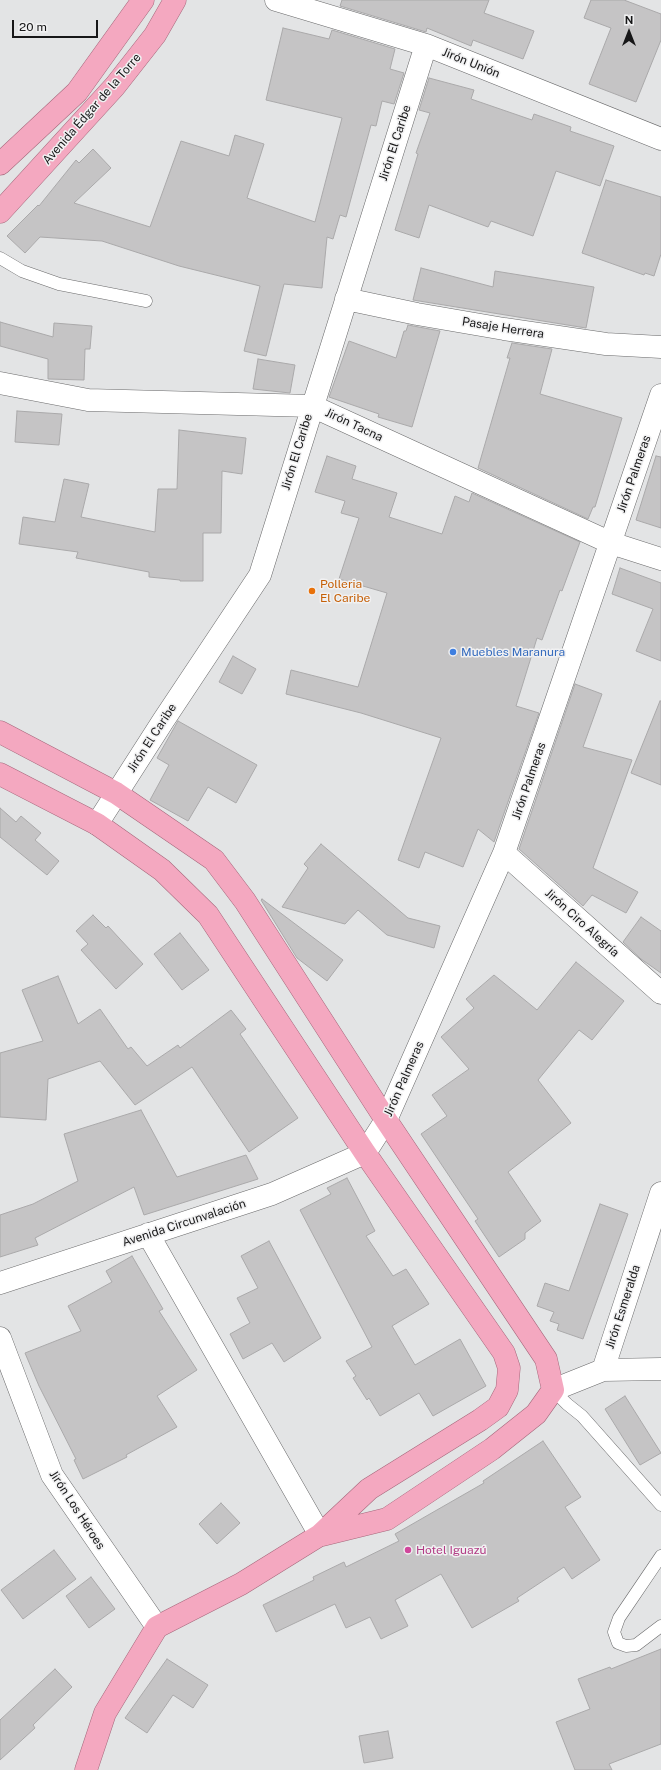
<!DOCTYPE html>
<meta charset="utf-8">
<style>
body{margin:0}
#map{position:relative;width:661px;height:1770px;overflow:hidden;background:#e3e4e5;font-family:"Public Sans",sans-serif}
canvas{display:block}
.north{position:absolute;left:609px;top:12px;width:40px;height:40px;-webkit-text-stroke:3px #f1f1f2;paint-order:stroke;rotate:0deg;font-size:11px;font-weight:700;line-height:16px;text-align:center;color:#171718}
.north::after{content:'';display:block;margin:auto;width:14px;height:18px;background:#171718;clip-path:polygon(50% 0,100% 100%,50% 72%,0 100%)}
.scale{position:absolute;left:12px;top:20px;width:86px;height:18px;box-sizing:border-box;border:2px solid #171718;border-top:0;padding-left:5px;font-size:12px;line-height:14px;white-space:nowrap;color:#171718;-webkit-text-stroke:3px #f1f1f2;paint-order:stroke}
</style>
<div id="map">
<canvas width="661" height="1770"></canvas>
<div class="north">N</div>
<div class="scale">20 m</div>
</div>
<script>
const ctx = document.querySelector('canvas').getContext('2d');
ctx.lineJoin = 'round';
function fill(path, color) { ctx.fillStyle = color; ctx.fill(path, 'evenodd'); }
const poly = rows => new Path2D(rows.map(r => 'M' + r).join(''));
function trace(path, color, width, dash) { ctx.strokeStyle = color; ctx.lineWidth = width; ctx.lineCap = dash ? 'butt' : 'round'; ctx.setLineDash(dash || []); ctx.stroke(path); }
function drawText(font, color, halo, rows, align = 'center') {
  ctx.font = font + ' "Public Sans",sans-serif'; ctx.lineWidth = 3; ctx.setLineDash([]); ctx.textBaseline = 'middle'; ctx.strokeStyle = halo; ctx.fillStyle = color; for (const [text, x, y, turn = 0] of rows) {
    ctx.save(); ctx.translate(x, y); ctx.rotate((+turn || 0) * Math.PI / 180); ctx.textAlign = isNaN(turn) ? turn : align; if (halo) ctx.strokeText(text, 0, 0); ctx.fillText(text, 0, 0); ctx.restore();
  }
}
const building = poly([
 [342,0,489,0,484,13,534,31,523,59,473,40,471,46,427,28,426,32,340,6,342,0],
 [591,0,624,0,661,14,661,40,636,102,589,84,611,28,584,18,591,0],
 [283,28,329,39,332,30,395,49,390,69,404,73,394,104,382,101,376,126,371,125,346,217,340,215,333,239,327,237,322,288,284,284,266,356,244,351,260,286,179,266,102,241,40,237,25,253,7,236,38,205,39,206,76,160,79,163,93,149,111,168,74,203,150,227,181,141,229,156,235,135,264,144,247,198,315,222,342,118,266,100,283,28],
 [429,78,474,90,471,99,532,120,534,114,571,127,570,131,614,146,600,186,556,171,533,236,491,221,488,227,429,205,419,238,395,230,418,154,416,153,430,113,419,110,429,78],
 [606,180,661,197,661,254,654,276,645,273,644,275,582,253,606,180],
 [421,268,493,287,495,271,594,287,586,328,413,300,421,268],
 [0,322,53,337,54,323,92,326,90,349,85,349,84,380,48,379,48,359,0,346,0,322],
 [408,325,440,331,412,427,378,417,379,414,329,397,349,341,396,358,404,331,406,331,408,325],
 [512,343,552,349,540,394,622,418,595,507,593,507,588,519,478,468,510,358,507,358,512,343],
 [258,359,295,365,290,393,253,389,258,359],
 [17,411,62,414,59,445,15,442,17,411],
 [179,430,246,438,242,474,222,471,221,533,203,533,203,581,180,581,180,580,149,577,149,572,76,558,78,552,19,544,23,517,55,522,64,479,89,484,81,517,155,532,158,489,177,489,179,430],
 [327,456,356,466,352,479,397,493,389,517,442,534,455,496,469,502,472,493,580,542,562,591,560,590,542,640,537,638,516,706,539,713,494,842,478,829,463,867,425,852,419,868,398,860,441,738,361,713,286,694,291,670,358,687,387,593,339,579,359,518,341,513,345,501,315,492,327,456],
 [656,456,661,457,661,528,636,520,656,456],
 [620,568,661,583,661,661,636,651,653,609,612,594,620,568],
 [233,656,256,669,242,694,219,682,233,656],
 [575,684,602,694,583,747,632,760,593,868,638,892,626,913,592,895,583,906,519,849,575,684],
 [660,701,661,701,661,785,631,773,660,701],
 [178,721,257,765,236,803,208,787,188,821,150,800,169,765,157,758,178,721],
 [0,808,16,822,21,816,41,833,35,840,59,861,47,875,0,837,0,808],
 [321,844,408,918,440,926,434,948,387,935,358,910,345,924,282,907,308,868,304,864,321,844],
 [262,899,343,960,327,981,297,958,261,900,262,899],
 [93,915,106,928,108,926,143,964,116,989,81,950,88,944,76,931,93,915],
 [641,917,661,931,661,973,641,959,623,942,641,917],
 [180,933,209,970,182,990,154,954,180,933],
 [576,962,624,1001,592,1040,579,1030,538,1080,571,1123,508,1172,541,1221,525,1233,525,1239,499,1257,475,1221,478,1219,421,1134,447,1116,432,1095,469,1069,441,1037,474,1008,466,999,494,975,537,1010,576,962],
 [58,976,78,1024,100,1009,128,1049,131,1047,147,1066,178,1045,180,1048,231,1010,246,1029,240,1034,298,1118,249,1152,192,1067,135,1105,100,1061,48,1079,46,1120,0,1117,0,1053,43,1041,22,990,58,976],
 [141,1110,177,1177,246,1155,258,1179,144,1215,134,1187,35,1238,38,1245,0,1257,0,1215,33,1204,78,1181,64,1134,141,1110],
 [347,1178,375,1231,366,1236,393,1276,406,1269,429,1304,392,1326,415,1365,460,1339,486,1386,433,1416,419,1393,380,1416,369,1398,367,1400,353,1378,356,1376,346,1361,372,1347,300,1210,331,1194,327,1188,347,1178],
 [600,1204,628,1214,583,1339,557,1330,559,1324,550,1321,554,1312,537,1306,545,1283,569,1291,600,1204],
 [269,1241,321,1338,284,1362,272,1343,243,1359,230,1334,250,1323,237,1298,258,1288,241,1256,269,1241],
 [132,1256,163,1309,159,1311,197,1370,157,1396,177,1427,126,1455,127,1457,83,1479,74,1460,76,1459,39,1386,25,1353,81,1331,68,1306,112,1282,106,1271,132,1256],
 [625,1396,661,1453,640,1465,605,1409,625,1396],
 [543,1441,581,1497,565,1507,600,1560,572,1579,564,1567,517,1598,519,1601,472,1628,441,1574,395,1600,408,1626,381,1639,370,1617,346,1628,335,1604,276,1632,263,1605,314,1580,313,1577,344,1562,346,1567,399,1541,395,1534,484,1483,483,1481,543,1441],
 [221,1503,240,1523,217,1544,199,1524,221,1503],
 [54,1550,76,1579,23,1619,1,1590,54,1550],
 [91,1577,115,1609,89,1628,66,1596,91,1577],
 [661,1649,661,1744,609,1764,612,1770,575,1770,556,1722,590,1709,578,1679,610,1667,611,1669,661,1649],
 [167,1659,208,1685,193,1708,173,1695,147,1733,125,1718,167,1659],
 [55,1669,72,1687,33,1725,35,1728,0,1760,0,1720,55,1669],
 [388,1731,393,1758,364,1763,359,1736,388,1731]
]);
fill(building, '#c5c4c5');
trace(building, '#aaa9aa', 1);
const service = poly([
 [0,258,22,271,59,284,146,301],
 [553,1390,567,1404,582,1416,661,1505],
 [661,1556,619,1618,614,1632,618,1643,626,1646,636,1645,661,1626]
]);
const minor = poly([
 [276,0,426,45,661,139],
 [346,299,417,314,504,329,606,344,661,347],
 [0,383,88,400,312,406,611,543,661,559],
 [97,824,163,721,260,575,426,45],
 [504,853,661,993],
 [148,1234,320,1535],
 [0,1283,272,1194,365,1153,386,1120,504,853,661,395],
 [0,1338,52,1475,157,1627],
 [603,1370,661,1369],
 [553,1390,603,1370,661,1193]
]);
const trunk = poly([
 [0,164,77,92,143,0],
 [0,212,115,86,155,35,175,0],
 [0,732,116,793,214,860,245,901,386,1120,546,1359,553,1390,536,1414,492,1449,387,1519,322,1535],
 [0,774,97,824,162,870,208,915,365,1153,504,1353,509,1368,507,1390,498,1407,480,1420,369,1489,320,1535,241,1584,157,1627,105,1713,86,1770]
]);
trace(service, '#6a6a6b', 13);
trace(minor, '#6a6a6b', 23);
trace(trunk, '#a5677b', 23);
trace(service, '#fff', 12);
trace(minor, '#fff', 22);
trace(trunk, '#f4a8c0', 22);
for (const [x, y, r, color] of [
 [312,591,4,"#e8710a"],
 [453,652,4,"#3f7fe0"],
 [408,1550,4,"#d1479c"]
]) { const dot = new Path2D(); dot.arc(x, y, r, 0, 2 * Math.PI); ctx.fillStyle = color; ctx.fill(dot); trace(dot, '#f1f1f2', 1.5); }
drawText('12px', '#171718', '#f1f1f2', [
 ["Jirón Unión",471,63,22],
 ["Avenida Édgar de la Torre",92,109,-49],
 ["Jirón El Caribe",395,143,-72],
 ["Pasaje Herrera",503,328,9],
 ["Jirón Tacna",354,425,25],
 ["Jirón El Caribe",297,452,-73],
 ["Jirón Palmeras",634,474,-71],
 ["Jirón El Caribe",152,738,-57],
 ["Jirón Palmeras",529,781,-71],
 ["Jirón Ciro Alegría",582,923,42],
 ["Jirón Palmeras",404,1079,-66],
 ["Avenida Circunvalación",184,1223,-18],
 ["Jirón Esmeralda",623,1307,-72],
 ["Jirón Los Héroes",77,1510,57]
]);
drawText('12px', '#c56008', '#f1f1f2', [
 ["Polleria",320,584],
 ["El Caribe",320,598]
], 'left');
drawText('12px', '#366cbe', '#f1f1f2', [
 ["Muebles Maranura",461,652]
], 'left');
drawText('12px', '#b23c85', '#f1f1f2', [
 ["Hotel Iguazú",416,1550]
], 'left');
</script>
